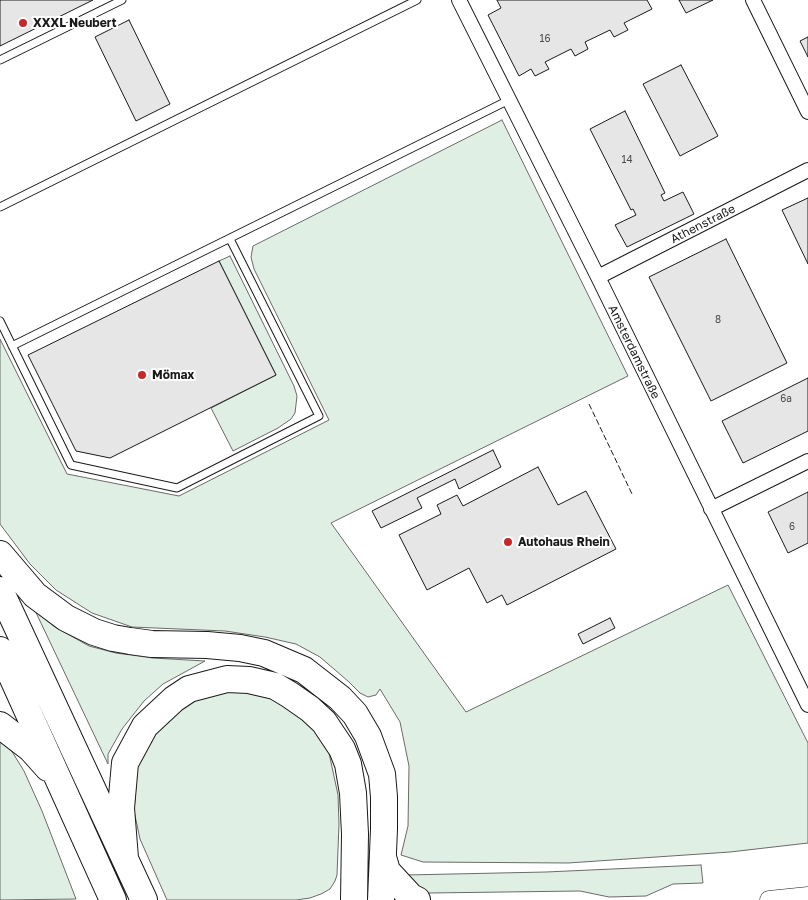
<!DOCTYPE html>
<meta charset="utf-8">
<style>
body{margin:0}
canvas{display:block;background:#fff}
</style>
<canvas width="808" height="900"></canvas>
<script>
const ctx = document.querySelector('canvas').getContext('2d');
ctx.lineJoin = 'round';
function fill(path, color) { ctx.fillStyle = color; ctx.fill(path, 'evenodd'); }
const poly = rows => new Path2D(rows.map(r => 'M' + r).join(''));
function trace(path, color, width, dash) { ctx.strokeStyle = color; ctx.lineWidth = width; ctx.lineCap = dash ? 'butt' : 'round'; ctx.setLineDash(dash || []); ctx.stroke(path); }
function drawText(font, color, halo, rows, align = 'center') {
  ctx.font = font + ' "Golos Text",sans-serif'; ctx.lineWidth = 4; ctx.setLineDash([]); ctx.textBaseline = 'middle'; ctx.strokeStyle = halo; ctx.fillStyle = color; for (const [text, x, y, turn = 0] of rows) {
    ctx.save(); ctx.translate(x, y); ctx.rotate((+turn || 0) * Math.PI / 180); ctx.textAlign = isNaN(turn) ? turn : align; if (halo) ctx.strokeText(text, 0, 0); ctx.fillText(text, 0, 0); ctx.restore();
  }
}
const green = poly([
 [502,120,628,376,331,523,466,712,728,585,808,743,808,843,730,852,568,863,423,862,401,855,408,826,409,766,400,722,380,689,376,695,368,697,360,693,349,682,320,657,296,644,265,637,225,631,132,627,92,613,56,590,30,564,0,524,0,339,67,474,179,496,329,420,254,269,251,257,253,246,502,120],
 [230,256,294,386,297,396,295,413,291,419,278,428,233,451,211,408,276,375,219,261,230,256],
 [30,600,40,615,55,627,89,646,116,653,153,658,205,661,163,684,144,701,122,729,108,754,108,764,30,600],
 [220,689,244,691,281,701,311,725,329,753,338,795,339,824,337,875,335,881,330,889,321,894,310,898,296,900,167,900,140,839,134,811,138,762,145,743,176,708,220,689],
 [0,739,11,750,24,771,42,811,76,899,0,900,0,739],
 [701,865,703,883,673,884,646,896,609,897,580,891,429,893,421,891,406,875,546,872,701,865]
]);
fill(green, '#e0efe3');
trace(green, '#6a6a6a', 1);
const building = poly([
 [0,0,93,0,0,46,0,0],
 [497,0,647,0,652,9,624,23,628,30,614,37,610,30,585,42,588,49,575,56,571,49,545,62,549,69,535,76,531,69,519,76,488,15,501,8,497,0],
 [679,0,713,0,686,13,679,0],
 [129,20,170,104,136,121,95,37,129,20],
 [808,37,808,57,800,41,808,37],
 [681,65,718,136,680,156,643,84,681,65],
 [625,111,665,193,661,195,664,201,683,192,694,214,627,247,615,225,636,215,633,209,631,210,590,129,625,111],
 [808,198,808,264,782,210,808,198],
 [726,239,787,363,711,401,649,277,726,239],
 [219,261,276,375,110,458,76,451,28,355,219,261],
 [808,378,808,431,743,463,722,421,808,378],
 [493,450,501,467,459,489,455,479,417,498,422,508,381,528,372,511,493,450],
 [538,467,558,505,586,491,616,549,507,605,502,595,487,603,469,568,427,590,399,535,441,514,437,505,457,495,463,506,538,467],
 [808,492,808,543,788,553,768,512,808,492],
 [610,618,615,628,583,644,578,634,610,618]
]);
fill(building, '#e6e6e6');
trace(building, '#1a1a1a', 1);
const service = poly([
 [0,60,122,0],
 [0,207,417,0],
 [0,321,71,465,177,488,319,416,230,239],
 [12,346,509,100]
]);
const minor = poly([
 [459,0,598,277,808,705],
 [753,0,808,112],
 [598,277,808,170],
 [711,509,808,461]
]);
const tertiary = poly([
 [769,900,808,896]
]);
const motorway = poly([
 [0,554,35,595,66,618,94,632,113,638,130,641,152,644,207,645,240,648,264,653,304,670,340,698,355,714,368,736,382,774,384,797,384,829,381,900],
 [0,590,144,900],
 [0,650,113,900],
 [0,725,31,749,48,768],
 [383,857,387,871,411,897,417,900],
 [125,858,121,808,125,763,145,726,174,699,189,689,227,679,249,680,275,686,290,695,310,709,324,722,342,749,348,764,353,793,355,834,354,900]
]);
trace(service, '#1a1a1a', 9);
trace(minor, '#1a1a1a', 16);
trace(tertiary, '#1a1a1a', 19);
trace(motorway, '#1a1a1a', 28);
trace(service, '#fff', 7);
trace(minor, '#fff', 14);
trace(tertiary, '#fff', 18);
trace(motorway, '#fff', 26);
trace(poly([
 [589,404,632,494]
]), '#1a1a1a', 1, [6, 2.5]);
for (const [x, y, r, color] of [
 [23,23,5,"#c62828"],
 [142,375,5,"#c62828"],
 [508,542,5,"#c62828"]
]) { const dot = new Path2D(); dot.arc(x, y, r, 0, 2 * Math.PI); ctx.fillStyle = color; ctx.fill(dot); trace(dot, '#fff', 2); }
drawText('10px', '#4d4d4d', null, [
 ["16",545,39],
 ["14",627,160],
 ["8",718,320],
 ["6a",786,399],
 ["6",792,527]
]);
drawText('bold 12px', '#1a1a1a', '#fff', [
 ["XXXL Neubert",33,23],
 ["Mömax",152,375],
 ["Autohaus Rhein",518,542]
], 'left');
drawText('12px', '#1a1a1a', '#fff', [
 ["Athenstraße",703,224,-27],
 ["Amsterdamstraße",634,352,64]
]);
</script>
